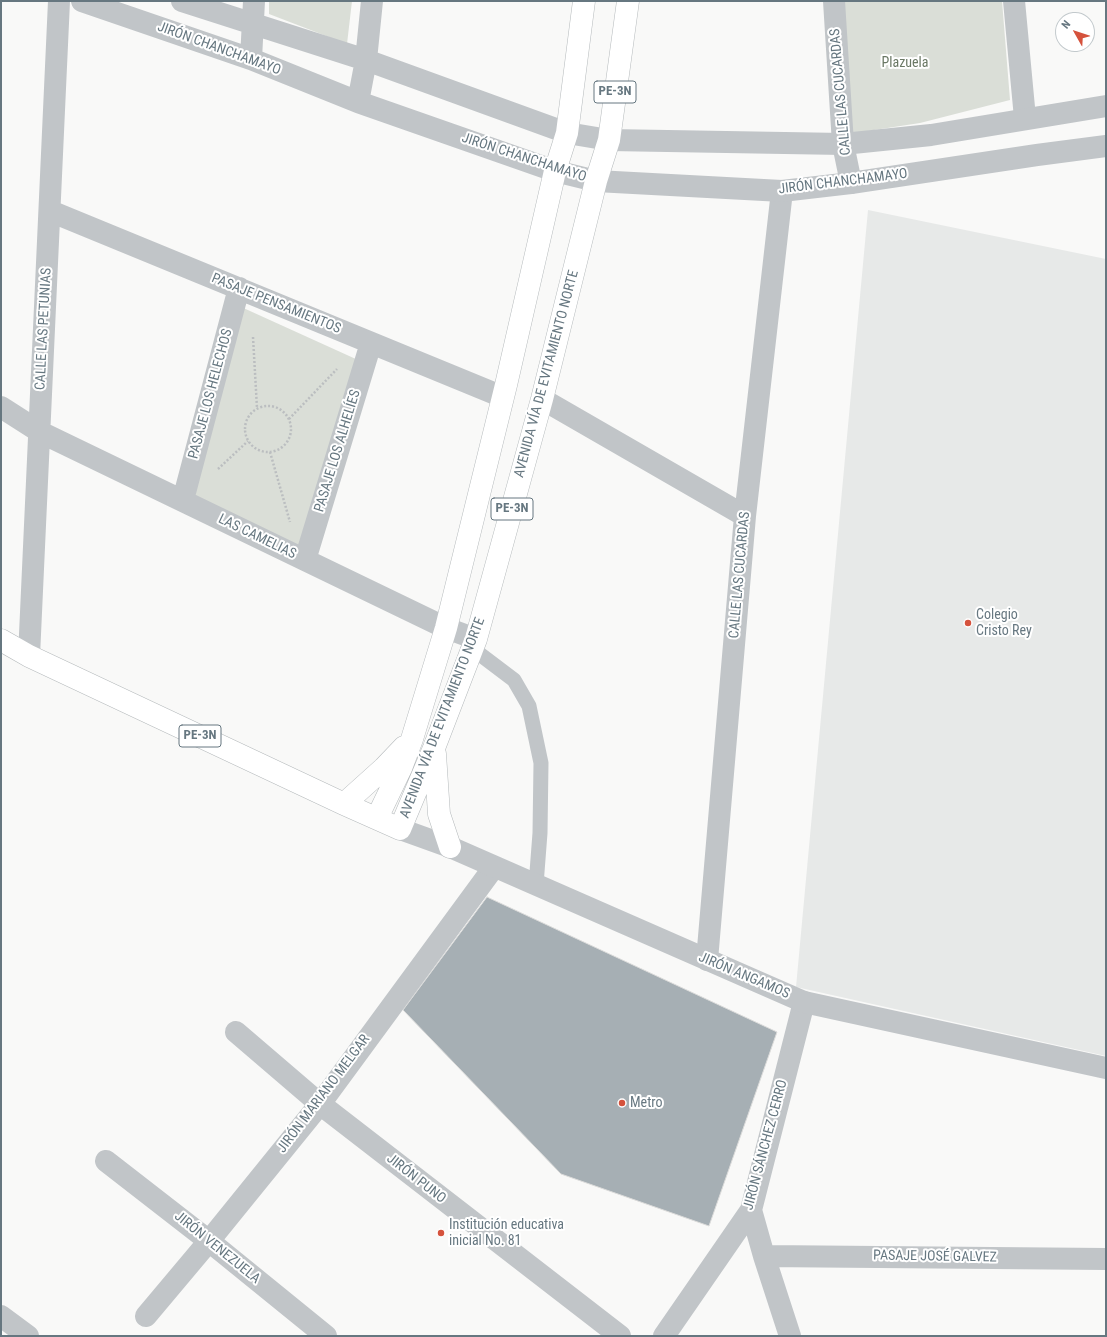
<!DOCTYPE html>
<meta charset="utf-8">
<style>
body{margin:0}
#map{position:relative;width:1107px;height:1337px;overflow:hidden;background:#f9f9f8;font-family:"Roboto Condensed",sans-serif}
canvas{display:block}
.frame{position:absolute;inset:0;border:2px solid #667780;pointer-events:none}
.north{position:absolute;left:1055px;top:12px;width:40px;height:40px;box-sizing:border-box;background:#fff;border:1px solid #c2c9cc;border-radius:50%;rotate:309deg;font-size:11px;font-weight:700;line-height:16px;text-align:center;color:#667780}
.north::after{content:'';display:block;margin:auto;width:14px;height:18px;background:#d5523c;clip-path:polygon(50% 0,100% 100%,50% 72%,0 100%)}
</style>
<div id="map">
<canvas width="1107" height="1337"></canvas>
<div class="frame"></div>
<div class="north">N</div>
</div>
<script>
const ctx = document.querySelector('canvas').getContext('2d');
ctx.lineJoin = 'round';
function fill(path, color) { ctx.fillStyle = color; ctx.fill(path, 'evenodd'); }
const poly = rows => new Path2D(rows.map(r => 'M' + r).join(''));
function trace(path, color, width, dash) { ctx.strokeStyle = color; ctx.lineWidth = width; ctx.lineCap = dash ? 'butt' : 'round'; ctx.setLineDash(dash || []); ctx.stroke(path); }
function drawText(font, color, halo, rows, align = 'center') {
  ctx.font = font + ' "Roboto Condensed",sans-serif'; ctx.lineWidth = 4; ctx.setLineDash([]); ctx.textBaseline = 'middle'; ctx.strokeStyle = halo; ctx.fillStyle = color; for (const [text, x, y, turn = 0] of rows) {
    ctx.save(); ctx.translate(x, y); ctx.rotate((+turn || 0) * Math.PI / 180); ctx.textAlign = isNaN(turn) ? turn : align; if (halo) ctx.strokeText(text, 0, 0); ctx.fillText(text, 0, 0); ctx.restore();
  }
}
fill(poly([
 [868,210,1106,259,1106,1056,796,987]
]), '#e7e9e8');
fill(poly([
 [269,1,352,1,347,44,269,14],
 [836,1,1002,1,1010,100,920,123,848,134],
 [239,306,358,360,299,552,188,496]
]), '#daded7');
const building = poly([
 [487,897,777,1032,709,1226,561,1174,403,1010,487,897]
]);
fill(building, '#a6afb4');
trace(building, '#dbdbda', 1);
const trunk = poly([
 [1,640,29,656,344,804,400,829,434,748,476,639,542,399,596,181,609,140,628,1],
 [435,754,439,814,450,847],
 [344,804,384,768,404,747],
 [377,818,401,768,412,739,446,628,506,385,555,171,567,133,584,1]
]);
trace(trunk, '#b4b9bb', 23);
trace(poly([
 [253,337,257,408],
 '245 429a23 23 0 1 1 46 0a23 23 0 1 1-46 0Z',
 [289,419,337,369],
 [270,452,290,522],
 [218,469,248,441]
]), '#bbbec0', 2.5, [2, 2]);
trace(poly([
 [473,649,514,680,529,706,541,763,540,833,536,885]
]), '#c1c5c8', 15);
trace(poly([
 [82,1,251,59,358,102,555,171],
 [182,1,366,60,567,133],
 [834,1,843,144,851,183],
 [1014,1,1025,118],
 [251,59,254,1],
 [358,102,366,60,372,1],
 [50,211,503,397],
 [542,399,745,516],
 [1,407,40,432,446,628,476,639],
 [183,500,239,288],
 [305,560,371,343],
 [29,656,59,1],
 [707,960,745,516,782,191],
 [236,1032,320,1104,620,1336],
 [106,1161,209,1241,326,1336],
 [751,1210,764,1256,790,1336],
 [764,1256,1106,1259],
 [1,1316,28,1336],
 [146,1316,209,1241,320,1104,494,867],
 [664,1336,751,1210,804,1002]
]), '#c1c5c8', 22);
trace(poly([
 [567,133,609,140,843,144,931,135,1106,106],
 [555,171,596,181,782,191,851,183,1037,155,1106,146],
 [400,829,450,847,804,1002,1106,1068]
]), '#c1c5c8', 22);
trace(trunk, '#fff', 22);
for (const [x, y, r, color] of [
 [968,623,4,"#d5523c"],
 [622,1103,4,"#d5523c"],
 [441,1233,4,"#d5523c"]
]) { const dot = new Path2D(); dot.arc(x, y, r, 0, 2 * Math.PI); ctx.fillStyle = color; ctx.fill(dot); trace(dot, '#fff', 1.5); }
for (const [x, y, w] of [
 [615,92,42],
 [512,509,42],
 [200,736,42]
]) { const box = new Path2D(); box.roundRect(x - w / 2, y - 11, w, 22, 3); ctx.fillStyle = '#fff'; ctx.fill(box); trace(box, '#667780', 1); }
drawText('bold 13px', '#667780', null, [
 ["PE-3N",615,92],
 ["PE-3N",512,509],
 ["PE-3N",200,736]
]);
drawText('14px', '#667780', '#fff', [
 ["JIRÓN CHANCHAMAYO",219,49,20],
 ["CALLE LAS CUCARDAS",841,92,-95],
 ["JIRÓN CHANCHAMAYO",524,158,18],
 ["JIRÓN CHANCHAMAYO",843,182,-7],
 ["PASAJE PENSAMIENTOS",276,304,22],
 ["CALLE LAS PETUNIAS",44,329,-87],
 ["AVENIDA VÍA DE EVITAMIENTO NORTE",547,374,-75],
 ["PASAJE LOS HELECHOS",211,394,-75],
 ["PASAJE LOS ALHELÍES",338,451,-73],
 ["LAS CAMELIAS",257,537,26],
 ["CALLE LAS CUCARDAS",740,575,-85],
 ["AVENIDA VÍA DE EVITAMIENTO NORTE",443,718,-69],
 ["JIRÓN ANGAMOS",744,976,23],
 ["JIRÓN MARIANO MELGAR",324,1094,-53],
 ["JIRÓN SÁNCHEZ CERRO",766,1145,-75],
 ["JIRÓN PUNO",416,1179,38],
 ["JIRÓN VENEZUELA",217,1248,39],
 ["PASAJE JOSÉ GALVEZ",935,1257,1]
]);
drawText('14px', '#6a7865', '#fff', [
 ["Plazuela",905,63]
]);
drawText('14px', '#667780', '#fff', [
 ["Colegio",976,615],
 ["Cristo Rey",976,631],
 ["Metro",630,1103],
 ["Institución educativa",449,1225],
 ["inicial No. 81",449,1241]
], 'left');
</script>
